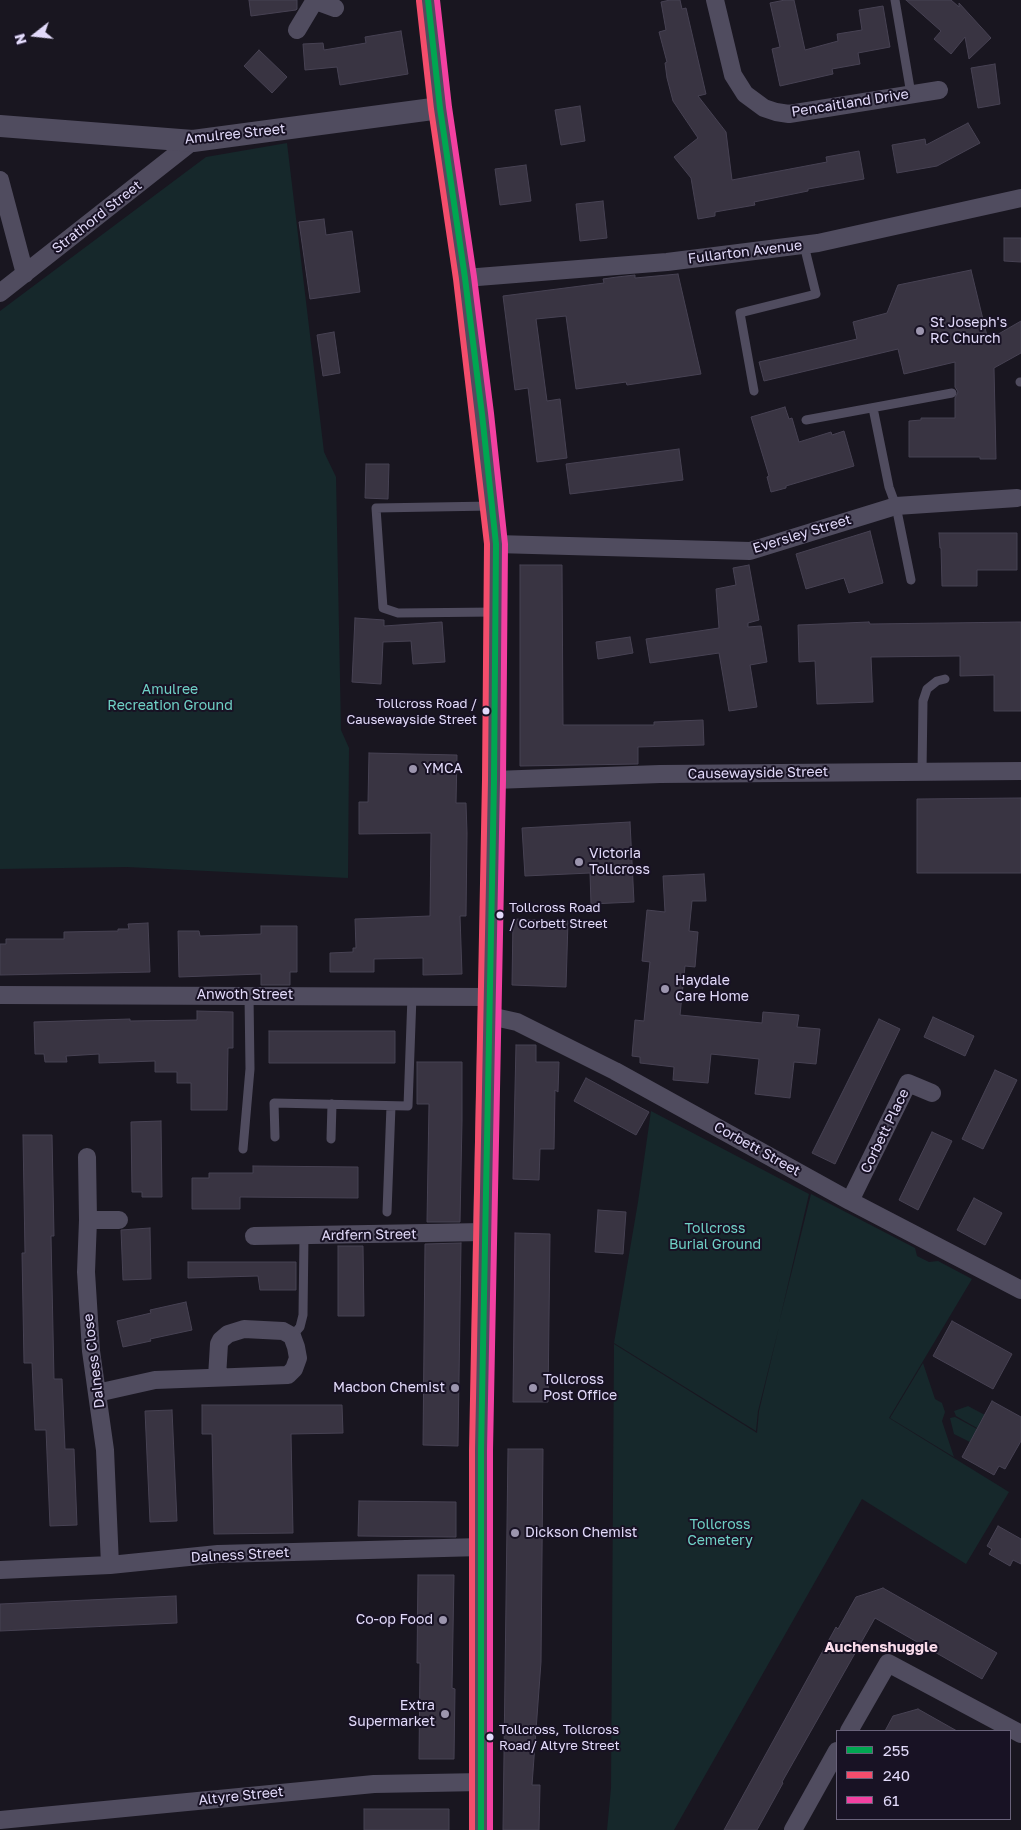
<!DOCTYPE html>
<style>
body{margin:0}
#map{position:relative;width:1021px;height:1830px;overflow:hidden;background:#191620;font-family:"Golos Text",sans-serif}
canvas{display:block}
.legend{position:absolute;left:836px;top:1730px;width:175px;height:90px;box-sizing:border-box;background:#181224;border:1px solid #69627a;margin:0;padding:6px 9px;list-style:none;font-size:15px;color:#e2dafa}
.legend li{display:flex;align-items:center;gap:10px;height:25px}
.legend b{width:25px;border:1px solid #69627a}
.north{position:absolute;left:10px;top:10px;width:50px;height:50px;-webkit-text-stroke:4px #181224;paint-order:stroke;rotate:254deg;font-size:14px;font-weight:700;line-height:20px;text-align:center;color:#e2dafa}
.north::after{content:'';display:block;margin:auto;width:18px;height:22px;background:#e2dafa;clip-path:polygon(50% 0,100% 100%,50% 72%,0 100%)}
</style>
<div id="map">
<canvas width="1021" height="1830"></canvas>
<ul class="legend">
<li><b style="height:6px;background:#00a651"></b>255</li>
<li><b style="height:6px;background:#f44d6c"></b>240</li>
<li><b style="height:6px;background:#f240a1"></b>61</li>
</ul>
<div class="north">N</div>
</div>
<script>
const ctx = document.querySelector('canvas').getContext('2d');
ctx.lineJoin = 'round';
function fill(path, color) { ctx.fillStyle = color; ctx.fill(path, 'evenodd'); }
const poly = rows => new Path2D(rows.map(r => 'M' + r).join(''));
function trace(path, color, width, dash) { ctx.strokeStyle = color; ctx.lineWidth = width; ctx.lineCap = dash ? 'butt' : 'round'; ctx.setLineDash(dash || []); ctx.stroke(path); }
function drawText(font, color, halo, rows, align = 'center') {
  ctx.font = font + ' "Golos Text",sans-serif'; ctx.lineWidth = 4; ctx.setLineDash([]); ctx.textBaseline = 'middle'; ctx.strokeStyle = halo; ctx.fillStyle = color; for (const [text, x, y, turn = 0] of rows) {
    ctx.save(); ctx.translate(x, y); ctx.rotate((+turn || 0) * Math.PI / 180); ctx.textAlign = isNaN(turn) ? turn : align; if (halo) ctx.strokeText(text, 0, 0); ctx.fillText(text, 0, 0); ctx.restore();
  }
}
fill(poly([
 [287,143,324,452,336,477,341,730,349,748,348,878,127,867,0,869,0,311,206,157],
 [651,1111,809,1194,779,1323,811,1194,915,1248,917,1256,929,1262,938,1261,972,1279,889,1418,1009,1492,966,1564,862,1499,674,1830,607,1830,611,1788,614,1344,757,1433,759,1411,779,1327,758,1411,756,1431,614,1343,638,1202],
 [923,1363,935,1399,942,1403,945,1412,942,1421,954,1457,890,1418],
 [968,1406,985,1415,977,1428,956,1416,954,1411],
 [955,1417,977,1429,970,1442,954,1434,950,1418]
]), '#16282b');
const building = poly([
 [249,0,297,0,297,9,296,10,251,16,249,0],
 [670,0,680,0,682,9,686,8,706,94,698,96,726,132,732,180,827,162,826,157,859,151,864,179,808,189,808,191,754,202,755,205,715,212,715,216,698,219,691,178,674,157,698,138,673,101,667,78,665,63,667,62,659,32,666,30,661,2,670,0],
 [785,0,794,0,805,50,838,41,837,34,862,30,859,10,883,6,890,47,858,53,860,64,832,69,833,74,780,86,772,49,780,47,770,3,785,0],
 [906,0,951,0,959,7,959,3,991,38,969,59,965,37,951,54,934,39,941,31,906,0],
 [401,31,408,74,340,85,337,67,305,70,303,44,323,43,324,50,366,43,365,37,401,31],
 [259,50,287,77,272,93,244,66,259,50],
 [995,64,1000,104,978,108,971,68,995,64],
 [580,106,585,141,561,145,555,110,580,106],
 [968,123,980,143,937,166,897,173,892,145,925,139,926,145,968,123],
 [526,165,531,201,500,205,495,169,526,165],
 [603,201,607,238,580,241,576,204,603,201],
 [324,219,326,235,352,231,360,292,310,299,299,222,324,219],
 [1004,238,1021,238,1021,262,1004,261,1004,238],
 [971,270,988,340,1021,321,1021,353,994,368,996,459,980,459,980,457,909,457,909,421,921,420,921,418,955,418,955,398,958,392,955,387,955,362,904,374,898,349,764,381,759,362,857,339,853,322,887,313,898,285,971,270],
 [678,274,701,374,627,385,626,382,576,389,566,316,536,319,547,401,560,399,567,458,537,462,528,388,515,390,503,296,604,283,603,279,617,277,635,275,635,278,678,274],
 [334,332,340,373,323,376,317,335,334,332],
 [785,407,789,419,792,418,799,442,831,432,832,435,844,431,854,466,786,486,786,488,771,492,767,477,769,476,751,417,785,407],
 [679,449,683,480,570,494,566,464,679,449],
 [366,464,389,464,388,499,365,498,366,464],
 [870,531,883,583,849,593,844,578,806,589,796,554,870,531],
 [939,533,1017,533,1017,570,977,570,977,586,942,586,941,548,940,548,939,533],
 [520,565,562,565,563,725,654,725,654,722,703,720,704,745,638,747,638,764,520,766,520,565],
 [749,565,759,620,748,623,748,627,761,626,767,662,750,665,757,707,729,711,719,653,650,663,646,639,719,628,716,589,736,585,733,568,749,565],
 [355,618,384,620,384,626,442,622,445,662,413,664,411,641,383,642,381,684,352,682,355,618],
 [869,622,870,624,1021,622,1021,711,994,711,994,675,960,676,960,656,871,657,873,702,817,704,815,661,799,662,798,625,869,622],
 [630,637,633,653,598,659,596,642,630,637],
 [369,753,457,755,456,803,466,803,467,833,466,916,460,916,462,974,423,975,423,958,374,959,374,972,330,972,330,953,353,952,353,948,356,948,355,919,430,916,431,833,359,834,359,802,368,802,369,753],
 [1021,798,1021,873,917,873,917,799,1021,798],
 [630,822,634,902,591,904,590,873,525,876,522,828,630,822],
 [704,874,706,901,692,901,689,931,698,932,695,967,685,966,680,1015,762,1023,763,1012,799,1015,797,1027,820,1029,816,1064,794,1062,790,1098,755,1094,759,1059,711,1054,708,1083,673,1080,674,1067,640,1063,640,1057,632,1056,635,1020,644,1021,650,962,642,961,647,910,665,912,663,876,704,874],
 [513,919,568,921,566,987,512,985,513,919],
 [148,923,150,972,0,975,0,944,6,944,6,939,64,939,64,932,118,931,118,929,129,929,128,924,148,923],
 [261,926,297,926,297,972,290,972,290,985,261,985,261,974,179,977,178,931,199,931,200,936,261,934,261,926],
 [197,1011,233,1012,233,1048,228,1048,227,1110,191,1110,191,1083,177,1083,177,1072,155,1072,155,1061,99,1063,99,1054,66,1056,67,1062,45,1062,44,1054,35,1054,34,1022,130,1019,130,1021,197,1020,197,1011],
 [933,1017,974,1036,965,1056,924,1037,933,1017],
 [879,1019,900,1029,835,1164,812,1153,879,1019],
 [269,1031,395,1031,395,1063,269,1063,269,1031],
 [516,1045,536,1045,536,1062,559,1062,558,1092,555,1090,554,1149,540,1149,539,1180,513,1179,516,1045],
 [417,1062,462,1062,462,1121,460,1222,427,1222,429,1104,417,1104,417,1062],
 [995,1070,1017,1080,983,1149,962,1139,995,1070],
 [586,1078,649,1112,636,1135,574,1101,586,1078],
 [161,1121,162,1197,142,1197,142,1192,132,1192,131,1122,161,1121],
 [932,1132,952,1141,918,1210,899,1200,932,1132],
 [23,1135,52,1135,54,1236,51,1236,54,1379,62,1379,65,1449,74,1449,77,1525,50,1526,46,1430,35,1430,32,1363,24,1363,22,1253,25,1253,23,1135],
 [253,1166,358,1167,358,1198,240,1197,240,1209,192,1209,192,1178,209,1178,209,1173,253,1173,253,1166],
 [974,1198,1002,1213,985,1245,957,1230,974,1198],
 [598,1210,626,1212,623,1254,595,1252,598,1210],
 [150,1228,151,1279,123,1280,121,1230,150,1228],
 [515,1233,550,1234,548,1402,513,1402,515,1233],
 [461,1243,458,1446,423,1445,425,1244,461,1243],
 [338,1246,363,1246,364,1316,338,1316,338,1246],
 [188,1262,296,1262,296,1290,260,1290,258,1276,188,1278,188,1262],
 [186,1302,192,1330,150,1339,151,1341,123,1347,117,1321,151,1313,150,1310,186,1302],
 [952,1321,1012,1354,993,1389,933,1356,952,1321],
 [992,1401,1021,1417,1021,1441,1005,1469,999,1466,994,1475,962,1457,992,1401],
 [202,1405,342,1405,343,1433,291,1434,293,1533,214,1534,212,1434,202,1434,202,1405],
 [172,1410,177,1521,150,1522,145,1411,172,1410],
 [508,1449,543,1449,541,1662,532,1785,540,1785,539,1830,503,1830,508,1449],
 [359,1501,456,1502,456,1537,358,1536,359,1501],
 [998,1526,1021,1539,1021,1564,1013,1560,1010,1566,989,1554,992,1549,987,1546,998,1526],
 [418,1575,454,1575,452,1688,455,1689,454,1759,419,1759,420,1663,417,1663,418,1575],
 [883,1588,997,1653,982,1679,875,1618,782,1782,783,1783,757,1830,724,1830,836,1627,838,1629,856,1597,883,1588],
 [176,1596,177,1623,0,1631,0,1604,176,1596],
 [918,1709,957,1731,885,1731,893,1716,918,1709],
 [364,1809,449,1809,449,1830,364,1830,364,1809]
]);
fill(building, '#393442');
trace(building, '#474253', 1);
trace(poly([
 [895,0,911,94],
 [1020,382,1021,382],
 [754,391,740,313,816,294,804,245],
 [873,408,889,487,896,506,911,580],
 [806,420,952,393],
 [492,506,376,508,383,608,398,613,495,612],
 [922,772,923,701,927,689,937,681,945,679],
 [275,1137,274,1103,408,1106,412,996],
 [331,1139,332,1104],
 [243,1149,250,1069,249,995],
 [387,1212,391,1106],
 [292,1336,300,1327,303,1315,304,1236]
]), '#504c5f', 9);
trace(poly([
 [715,0,733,75,745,94,764,108,776,112,789,114,939,90],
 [316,1,335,8],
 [297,30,315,0],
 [0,180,25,274],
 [465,278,667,262,818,243,1021,198],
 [0,293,193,141],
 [496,544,750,551,896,506,1017,498],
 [494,780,660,774,1021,771],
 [0,995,490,997],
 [490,1016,517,1022,615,1071,850,1201,1021,1290],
 [87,1157,88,1220,86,1272,91,1351,105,1450,110,1565],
 [850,1201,908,1083,932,1093],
 [88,1220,119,1220],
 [254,1236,484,1232],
 [97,1393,155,1380,288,1375,294,1369,298,1358,296,1347,292,1336,283,1331,244,1329,228,1334,221,1340,219,1344,217,1377],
 [0,1570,110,1565,218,1554,481,1547],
 [849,1731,888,1663,1021,1734],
 [0,1820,374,1784,482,1782],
 [793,1830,837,1751]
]), '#504c5f', 18);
trace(poly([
 [428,0,440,108,465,278,482,414,496,544,494,780,484,1232,481,1450,481,1830],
 [0,126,193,141,440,108]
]), '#504c5f', 22);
trace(poly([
 [428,0,440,108,465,278,482,414,496,544,494,780,481,1450,481,1830]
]), '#00a651', 6);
trace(poly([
 [419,1,431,109,456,279,487,544,485,780,472,1450,472,1830]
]), '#f44d6c', 6);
trace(poly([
 [437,0,449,107,474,277,491,413,505,544,503,780,490,1450,490,1830]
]), '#f240a1', 6);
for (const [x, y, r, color] of [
 [920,331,5,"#9c95ae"],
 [486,711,4.5,"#e2dafa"],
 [413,769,5,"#9c95ae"],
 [579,862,5,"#9c95ae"],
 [500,915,4.5,"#e2dafa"],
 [665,989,5,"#9c95ae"],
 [455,1388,5,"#9c95ae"],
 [533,1388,5,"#9c95ae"],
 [515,1533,5,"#9c95ae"],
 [443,1620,5,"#9c95ae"],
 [445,1714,5,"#9c95ae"],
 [490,1737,4.5,"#e2dafa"]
]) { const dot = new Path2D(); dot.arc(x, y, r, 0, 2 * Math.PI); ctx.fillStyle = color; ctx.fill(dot); trace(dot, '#181224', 2); }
drawText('13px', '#e2dafa', '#181224', [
 ["Tollcross Road /",477,704,"right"],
 ["Causewayside Street",477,720,"right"],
 ["Tollcross Road",509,908],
 ["/ Corbett Street",509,924],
 ["Tollcross, Tollcross",499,1730],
 ["Road/ Altyre Street",499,1746]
], 'left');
drawText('14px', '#e2dafa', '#181224', [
 ["Pencaitland Drive",850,103,-9],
 ["Amulree Street",235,134,-6],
 ["Strathord Street",97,217,-38],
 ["Fullarton Avenue",745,252,-7],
 ["Eversley Street",802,534,-17],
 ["Causewayside Street",758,773,-1],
 ["Anwoth Street",245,995],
 ["Corbett Place",885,1131,-64],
 ["Corbett Street",757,1149,29],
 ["Ardfern Street",369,1235,-1],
 ["Dalness Close",94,1361,-97],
 ["Dalness Street",240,1555,-3],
 ["Altyre Street",241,1796,-6]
]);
drawText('14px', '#e2dafa', '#181224', [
 ["St Joseph's",930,323],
 ["RC Church",930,339],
 ["YMCA",423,769],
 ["Victoria",589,854],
 ["Tollcross",589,870],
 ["Haydale",675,981],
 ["Care Home",675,997],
 ["Tollcross",543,1380],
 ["Post Office",543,1396],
 ["Macbon Chemist",445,1388,"right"],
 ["Dickson Chemist",525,1533],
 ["Co-op Food",433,1620,"right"],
 ["Extra",435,1706,"right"],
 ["Supermarket",435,1722,"right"]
], 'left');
drawText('14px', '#6fd1c6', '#181224', [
 ["Amulree",170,690],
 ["Recreation Ground",170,706],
 ["Tollcross",715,1229],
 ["Burial Ground",715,1245],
 ["Tollcross",720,1525],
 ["Cemetery",720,1541]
]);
drawText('bold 15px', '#fadceb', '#181224', [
 ["Auchenshuggle",881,1647]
]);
</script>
